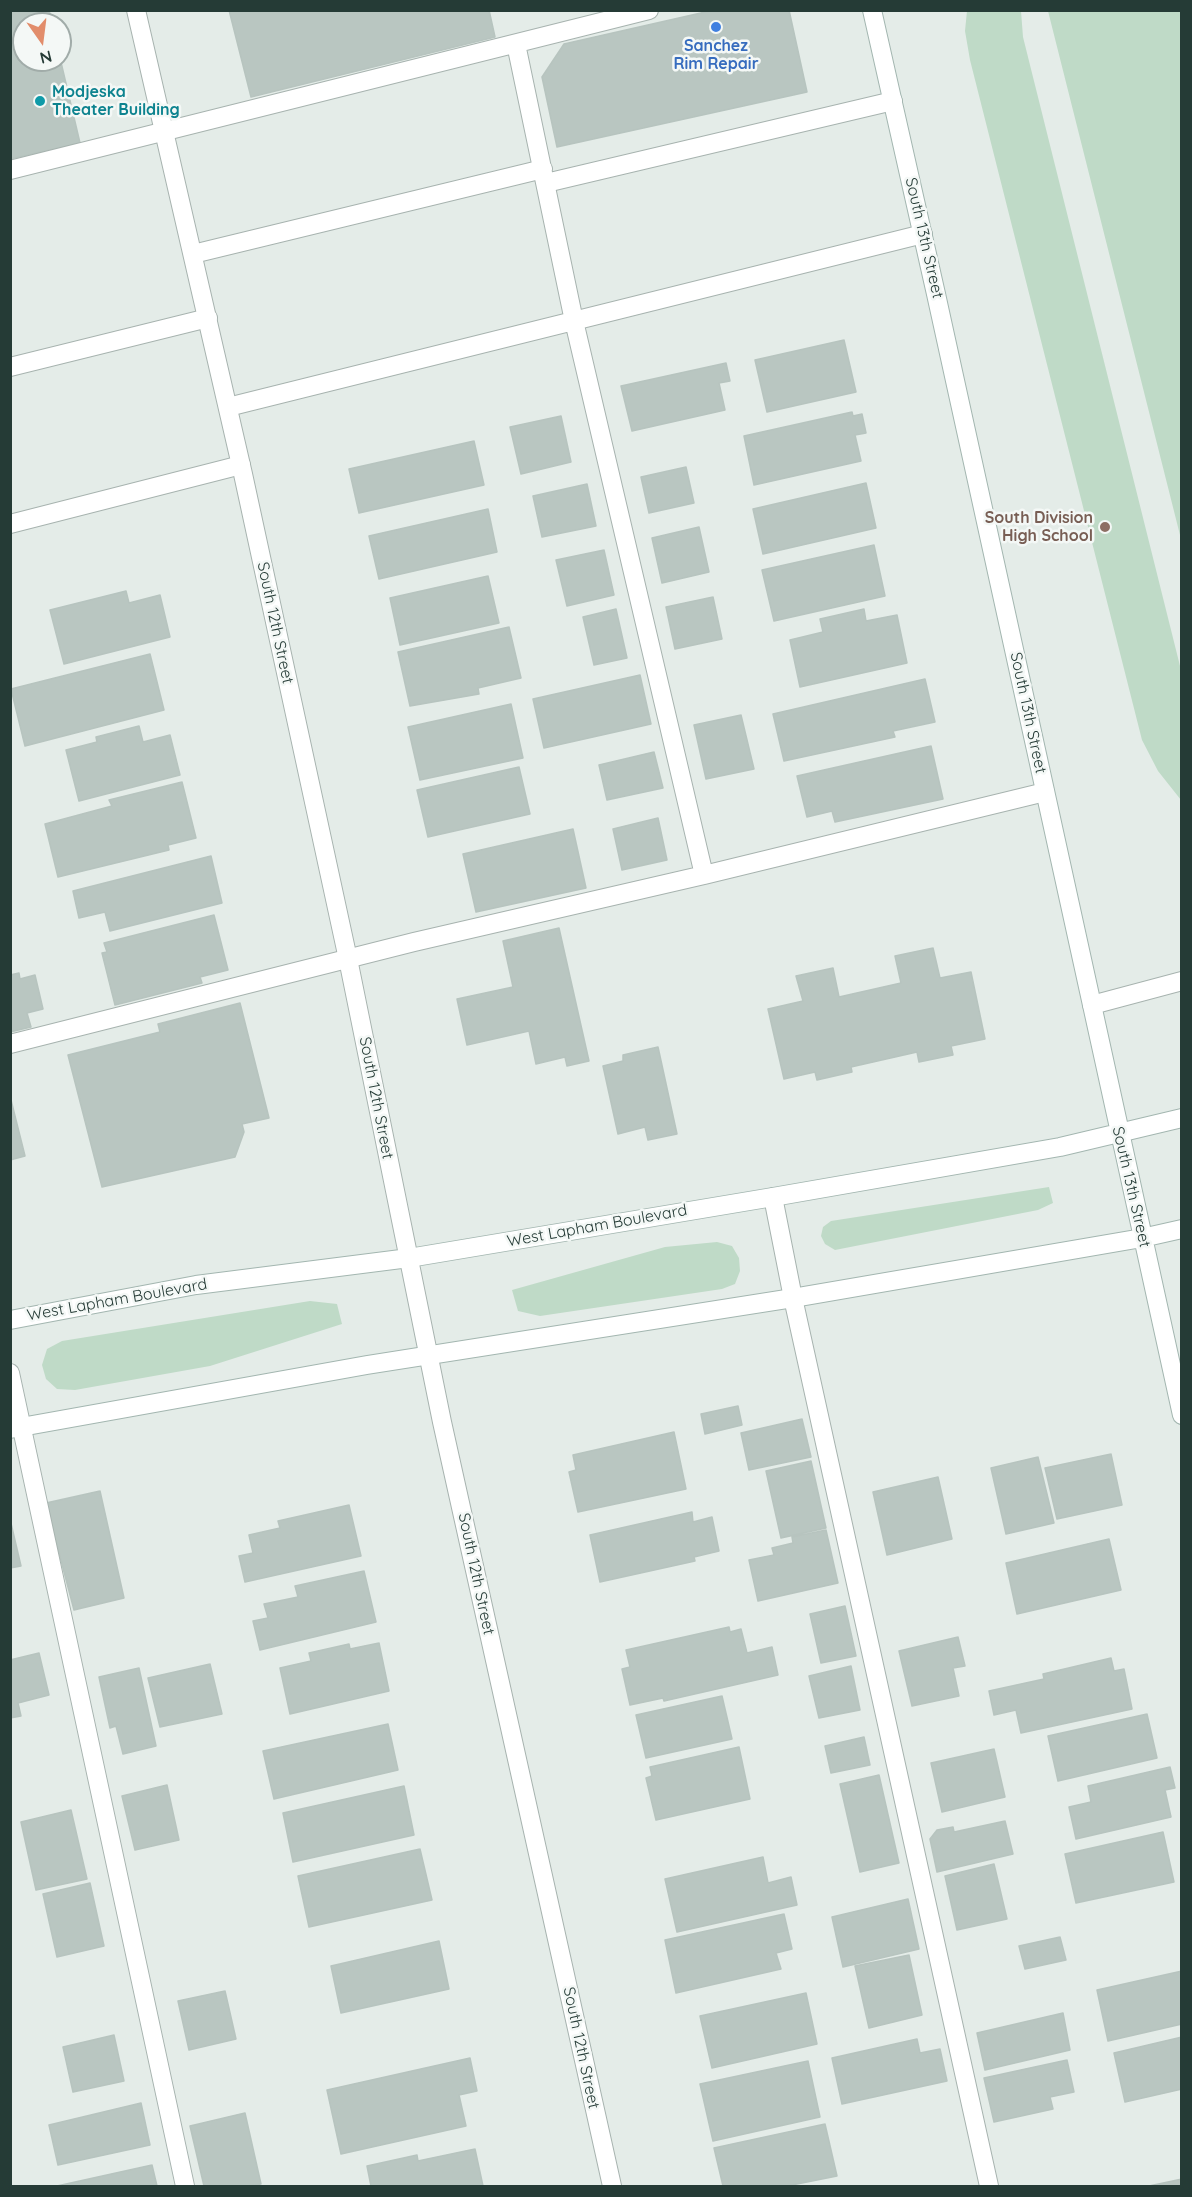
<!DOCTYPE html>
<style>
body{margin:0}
#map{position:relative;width:1192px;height:2197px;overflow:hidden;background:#e4ece8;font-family:Quicksand,sans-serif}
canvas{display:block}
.frame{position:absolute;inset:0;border:12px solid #253b36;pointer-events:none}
.north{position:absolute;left:12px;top:12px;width:60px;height:60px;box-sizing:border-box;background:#f4f8f6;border:2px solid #a1aca9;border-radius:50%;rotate:166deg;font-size:16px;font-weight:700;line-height:24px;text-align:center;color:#253b36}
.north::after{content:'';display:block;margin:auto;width:21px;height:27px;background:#e28d6b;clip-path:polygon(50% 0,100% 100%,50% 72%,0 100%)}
</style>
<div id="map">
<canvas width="1192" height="2197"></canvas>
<div class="frame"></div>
<div class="north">N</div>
</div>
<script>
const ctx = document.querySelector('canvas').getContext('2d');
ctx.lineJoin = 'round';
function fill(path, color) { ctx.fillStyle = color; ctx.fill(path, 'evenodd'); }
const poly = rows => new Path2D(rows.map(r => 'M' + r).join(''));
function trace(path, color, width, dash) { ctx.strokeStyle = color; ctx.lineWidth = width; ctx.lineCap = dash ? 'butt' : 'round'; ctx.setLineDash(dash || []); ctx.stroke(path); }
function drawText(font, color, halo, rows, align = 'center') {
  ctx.font = font + ' Quicksand,sans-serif'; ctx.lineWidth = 5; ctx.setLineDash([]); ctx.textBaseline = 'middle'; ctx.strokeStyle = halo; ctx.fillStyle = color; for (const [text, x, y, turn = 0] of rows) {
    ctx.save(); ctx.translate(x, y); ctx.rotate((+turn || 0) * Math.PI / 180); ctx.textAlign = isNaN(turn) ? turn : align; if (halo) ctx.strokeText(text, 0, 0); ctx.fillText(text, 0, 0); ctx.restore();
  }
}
fill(poly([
 [967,11,1021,11,1023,37,1181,670,1181,800,1158,771,1142,740,970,60,965,31],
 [1048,11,1181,11,1181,539],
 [1049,1187,1053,1203,1038,1210,835,1250,825,1244,821,1236,823,1227,831,1221],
 [717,1242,732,1246,739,1258,740,1271,735,1284,722,1289,540,1316,518,1311,512,1290,665,1247],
 [310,1301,337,1304,342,1324,210,1366,75,1390,57,1389,46,1379,42,1365,47,1349,62,1341]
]), '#bfdac7');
const building = poly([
 [10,10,49,10,52,24,24,24,24,60,60,58,80,143,10,159,10,10],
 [229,10,489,10,495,37,251,97,229,10],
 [714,10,789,10,807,92,557,147,542,77,564,44,714,10],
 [844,340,856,392,767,412,755,360,844,340],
 [726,363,730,381,719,383,725,410,632,431,621,386,726,363],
 [852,412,853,416,862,414,866,433,855,435,861,461,754,485,744,436,852,412],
 [561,416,571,462,521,474,510,427,561,416],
 [474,441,484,485,359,513,349,469,474,441],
 [686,467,694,503,649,513,641,477,686,467],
 [866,483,876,528,763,554,753,509,866,483],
 [587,484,596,526,542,537,533,496,587,484],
 [488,509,497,552,379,579,369,536,488,509],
 [699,527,709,572,662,583,652,538,699,527],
 [874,545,885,596,774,621,762,570,874,545],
 [604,550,614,595,567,606,556,560,604,550],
 [488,576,499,623,400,645,390,598,488,576],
 [126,591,129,603,160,595,170,637,64,664,50,610,126,591],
 [713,597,722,639,675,649,666,607,713,597],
 [616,609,627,658,594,665,583,617,616,609],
 [864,609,866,621,897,615,907,663,800,687,790,640,823,632,820,619,864,609],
 [509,627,521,678,478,688,479,694,410,706,398,652,509,627],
 [150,654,164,710,25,746,11,689,150,654],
 [640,675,651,724,544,748,533,699,640,675],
 [925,679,935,722,893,731,895,737,784,761,773,714,925,679],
 [511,704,523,758,420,780,408,727,511,704],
 [741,715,754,769,706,779,694,725,741,715],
 [139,726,143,742,170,735,180,775,79,801,66,750,97,742,96,737,139,726],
 [931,746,943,799,835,822,832,811,807,817,797,776,931,746],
 [654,752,663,788,607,800,599,765,654,752],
 [519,767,530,814,428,837,417,790,519,767],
 [182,782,196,838,168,845,169,850,58,877,45,824,112,806,109,800,182,782],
 [658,818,667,860,622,870,613,829,658,818],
 [573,829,586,888,476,912,463,854,573,829],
 [211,856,222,903,110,931,105,912,79,918,73,891,211,856],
 [214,915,228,970,200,977,202,983,115,1005,102,953,107,952,104,943,214,915],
 [559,928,589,1061,567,1066,565,1057,536,1064,529,1031,467,1045,457,999,513,987,503,941,559,928],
 [933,948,940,978,971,972,985,1039,951,1046,953,1055,919,1062,917,1052,851,1067,852,1072,817,1080,815,1072,784,1079,768,1009,803,1001,796,976,833,968,839,997,901,983,895,956,933,948],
 [19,973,20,979,35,975,43,1009,27,1013,31,1027,10,1032,10,975,19,973],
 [240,1003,269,1118,242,1124,244,1132,235,1157,102,1187,68,1055,160,1032,158,1024,240,1003],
 [658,1047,677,1134,648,1140,645,1127,618,1134,603,1066,623,1061,623,1055,658,1047],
 [10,1096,25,1156,10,1160,10,1096],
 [738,1406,742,1425,705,1434,701,1414,738,1406],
 [802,1419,811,1457,749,1470,741,1433,802,1419],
 [674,1432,686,1489,578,1512,569,1472,576,1470,573,1455,674,1432],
 [1111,1454,1122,1505,1057,1519,1045,1468,1111,1454],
 [1038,1457,1054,1523,1006,1534,991,1468,1038,1457],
 [811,1461,826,1528,781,1538,766,1471,811,1461],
 [938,1477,952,1539,887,1555,873,1492,938,1477],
 [100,1491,124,1598,74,1610,46,1503,100,1491],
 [349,1505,361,1556,245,1582,239,1556,253,1553,249,1535,280,1528,278,1521,349,1505],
 [692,1512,693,1522,712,1517,719,1551,694,1557,695,1561,600,1582,590,1535,692,1512],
 [10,1519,21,1566,10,1568,10,1519],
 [826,1530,838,1583,758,1601,749,1560,774,1555,772,1548,793,1543,792,1537,826,1530],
 [1109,1539,1121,1590,1017,1614,1006,1563,1109,1539],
 [364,1571,376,1622,260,1650,253,1621,268,1618,264,1604,298,1597,295,1586,364,1571],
 [845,1606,856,1656,821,1663,810,1614,845,1606],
 [729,1627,730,1632,741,1629,747,1653,772,1647,778,1675,664,1701,663,1698,630,1705,622,1669,630,1667,626,1650,729,1627],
 [958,1637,965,1666,953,1668,959,1696,912,1706,899,1651,958,1637],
 [379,1643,389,1691,290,1714,280,1668,311,1661,309,1653,349,1644,350,1649,379,1643],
 [39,1653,49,1695,18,1703,21,1716,10,1718,10,1660,39,1653],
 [1111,1658,1114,1671,1124,1669,1132,1709,1021,1733,1016,1710,994,1715,989,1691,1044,1679,1043,1674,1111,1658],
 [210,1664,222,1714,160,1727,148,1678,210,1664],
 [851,1666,860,1710,819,1718,809,1676,851,1666],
 [139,1668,156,1746,123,1754,116,1726,110,1728,99,1677,139,1668],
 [722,1696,732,1739,646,1758,636,1715,722,1696],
 [1147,1714,1157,1758,1058,1781,1048,1736,1147,1714],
 [388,1724,398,1770,274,1799,263,1751,388,1724],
 [864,1737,870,1765,831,1773,825,1746,864,1737],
 [739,1747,750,1799,656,1820,646,1778,652,1776,650,1767,739,1747],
 [994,1749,1005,1797,942,1812,931,1763,994,1749],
 [1170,1767,1175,1788,1165,1790,1171,1817,1076,1839,1069,1807,1091,1802,1088,1786,1170,1767],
 [879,1775,899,1863,860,1872,840,1784,879,1775],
 [167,1785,179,1840,135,1850,122,1796,167,1785],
 [404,1786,414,1835,293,1862,283,1813,404,1786],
 [71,1810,87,1879,36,1890,21,1822,71,1810],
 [1005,1821,1013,1854,937,1872,930,1839,937,1830,953,1827,954,1832,1005,1821],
 [1163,1832,1174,1882,1076,1903,1065,1854,1163,1832],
 [420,1849,432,1900,309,1927,298,1876,420,1849],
 [763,1857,768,1883,791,1877,797,1905,677,1932,665,1879,763,1857],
 [994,1864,1007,1919,957,1930,945,1876,994,1864],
 [90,1883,104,1946,57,1957,43,1894,90,1883],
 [908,1899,919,1949,843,1967,832,1917,908,1899],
 [784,1914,792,1949,776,1953,781,1969,676,1993,665,1940,784,1914],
 [1060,1937,1066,1960,1025,1969,1019,1946,1060,1937],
 [439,1941,449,1989,341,2013,331,1966,439,1941],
 [909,1955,922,2015,869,2028,855,1966,909,1955],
 [1182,1971,1182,2024,1108,2041,1097,1990,1182,1971],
 [225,1991,236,2039,189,2050,178,2001,225,1991],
 [806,1993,817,2044,712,2068,700,2016,806,1993],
 [1063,2013,1070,2050,985,2070,977,2033,1063,2013],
 [114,2035,124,2081,73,2092,63,2047,114,2035],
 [1182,2037,1182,2089,1125,2102,1114,2053,1182,2037],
 [917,2039,920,2053,940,2049,947,2081,842,2104,832,2058,917,2039],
 [470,2058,477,2091,459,2095,466,2126,341,2154,327,2090,470,2058],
 [1067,2060,1074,2092,1050,2097,1053,2109,994,2122,984,2078,1067,2060],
 [808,2061,820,2117,713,2141,700,2084,808,2061],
 [141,2103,150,2145,58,2165,49,2125,141,2103],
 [245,2113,261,2184,247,2186,204,2186,190,2126,245,2113],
 [825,2124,837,2176,787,2186,723,2186,714,2148,825,2124],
 [475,2149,483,2186,371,2186,367,2166,417,2155,418,2161,475,2149],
 [152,2165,157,2186,57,2186,152,2165],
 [1182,2179,1182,2186,1149,2186,1182,2179]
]);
fill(building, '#b9c6c1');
trace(building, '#b7c4bf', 1.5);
const lane = poly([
 [516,44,574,321,704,875,1045,792],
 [10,170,649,10],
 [546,183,893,101],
 [193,254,543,169],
 [10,367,208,318],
 [228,407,923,234],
 [10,524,241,465],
 [1092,1005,1182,981],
 [10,1044,414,942,704,875],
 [773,1197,793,1298,989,2186],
 [10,1373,185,2186]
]);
const street = poly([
 [136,10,243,474,348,959,442,1422,612,2186]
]);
const secondary = poly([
 [872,10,936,294,1182,1415],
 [10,1320,196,1285,409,1258,773,1197,1060,1147,1182,1118],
 [10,1429,367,1365,793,1298,1142,1238,1182,1229]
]);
trace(lane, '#a7b3af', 20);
trace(street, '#a7b3af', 20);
trace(secondary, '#a3b6b0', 20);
trace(lane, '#fff', 18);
trace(street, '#fff', 18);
trace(secondary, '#fff', 18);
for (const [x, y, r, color] of [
 [716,27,6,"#3f7fe0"],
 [40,101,6,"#0f9aa8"],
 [1105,527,6,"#8d6e63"]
]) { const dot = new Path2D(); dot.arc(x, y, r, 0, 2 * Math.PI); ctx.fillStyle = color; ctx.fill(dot); trace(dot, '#f4f8f6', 2); }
drawText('bold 16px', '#366cbe', '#f4f8f6', [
 ["Sanchez",716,46],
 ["Rim Repair",716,64]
]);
drawText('bold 16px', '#0d838f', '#f4f8f6', [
 ["Modjeska",52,92],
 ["Theater Building",52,110]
], 'left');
drawText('16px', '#253b36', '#f4f8f6', [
 ["South 13th Street",924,238,77],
 ["South 12th Street",275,623,78],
 ["South 13th Street",1028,713,78],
 ["South 12th Street",376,1098,79],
 ["South 13th Street",1131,1187,77],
 ["West Lapham Boulevard",597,1226,-10],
 ["West Lapham Boulevard",117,1300,-10],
 ["South 12th Street",476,1574,78],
 ["South 12th Street",581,2048,78]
]);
drawText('bold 16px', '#785e54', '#f4f8f6', [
 ["South Division",1093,518],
 ["High School",1093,536]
], 'right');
</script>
